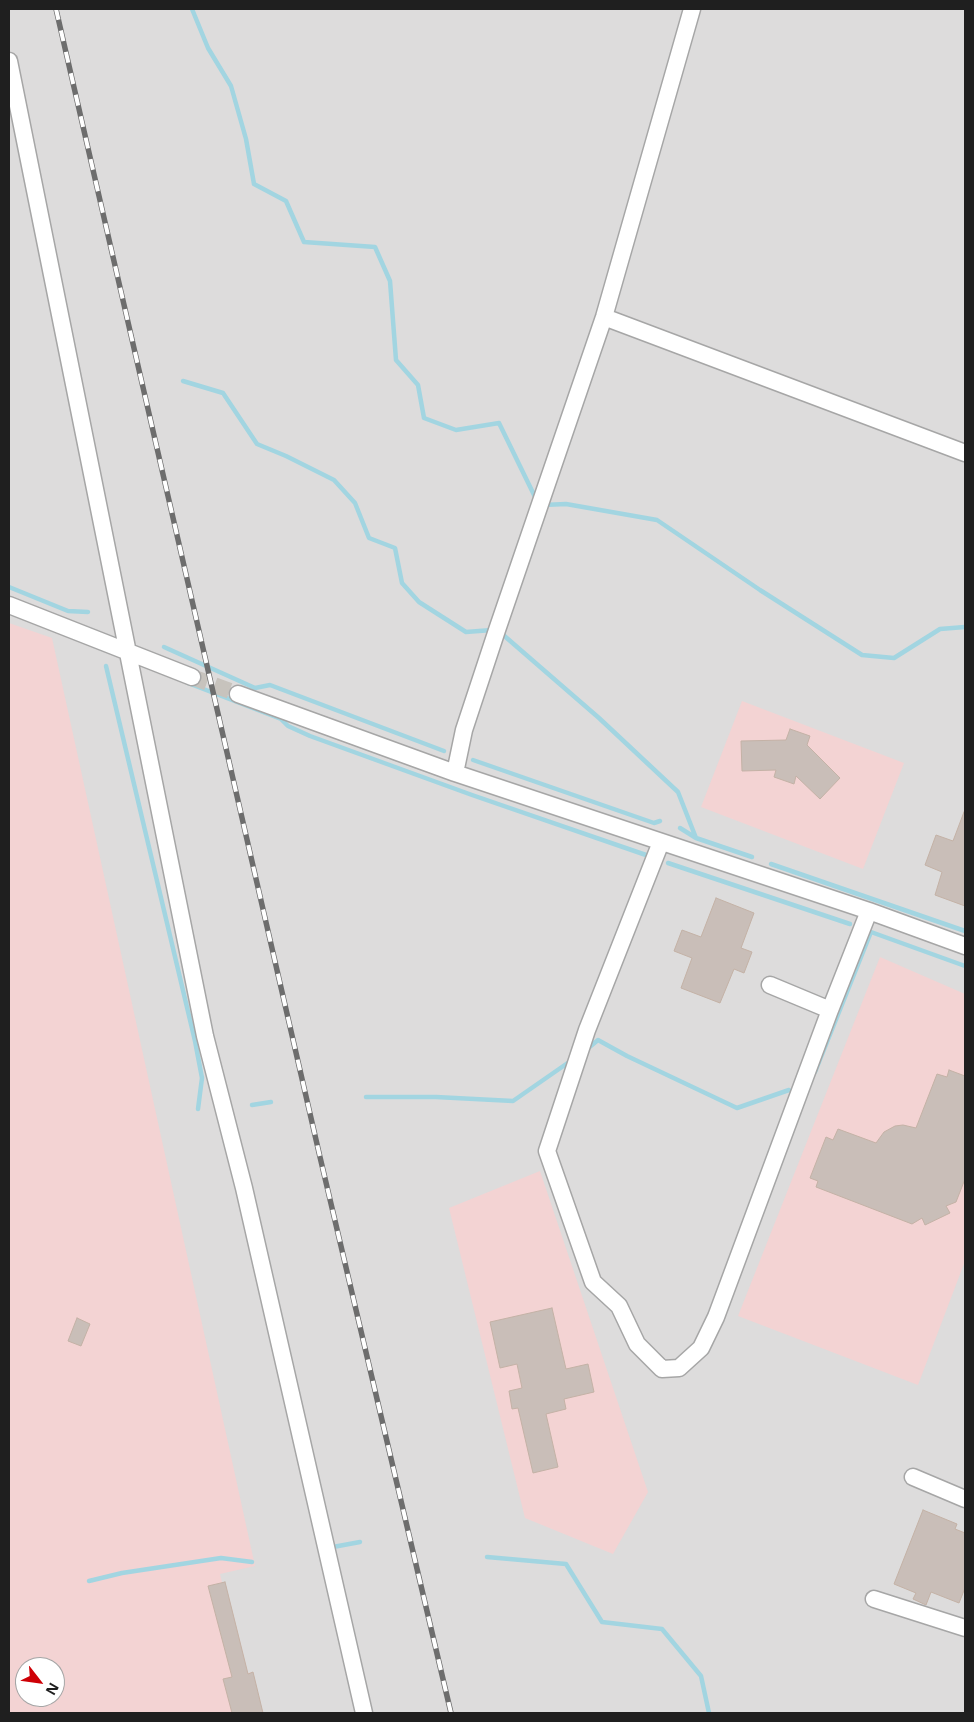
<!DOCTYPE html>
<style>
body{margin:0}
#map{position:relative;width:974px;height:1722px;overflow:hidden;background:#f1ece5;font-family:"Noto Sans",sans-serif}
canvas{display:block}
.frame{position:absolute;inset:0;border:10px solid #1f1f1f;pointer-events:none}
.north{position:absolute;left:15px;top:1657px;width:50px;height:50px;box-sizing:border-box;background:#fff;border:1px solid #a5a5a5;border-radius:50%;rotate:120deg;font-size:14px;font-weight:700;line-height:20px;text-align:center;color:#1f1f1f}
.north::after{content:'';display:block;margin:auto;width:18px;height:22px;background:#ce0006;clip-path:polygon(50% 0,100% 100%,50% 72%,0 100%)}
</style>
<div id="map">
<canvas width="974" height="1722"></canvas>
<div class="frame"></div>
<div class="north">N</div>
</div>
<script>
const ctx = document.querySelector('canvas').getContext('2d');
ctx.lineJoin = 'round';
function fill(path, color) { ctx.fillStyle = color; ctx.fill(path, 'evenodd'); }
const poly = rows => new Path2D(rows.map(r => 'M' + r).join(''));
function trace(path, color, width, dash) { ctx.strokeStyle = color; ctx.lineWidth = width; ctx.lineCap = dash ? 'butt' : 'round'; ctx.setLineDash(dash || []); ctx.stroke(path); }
fill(poly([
 [9,9,965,9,965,1713,9,1713],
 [25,1667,55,1667,55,1697,25,1697]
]), '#dddcdc');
fill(poly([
 [9,623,52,638,255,1566,220,1574,222,1582,225,1582,248,1673,253,1672,263,1713,9,1713],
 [25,1667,55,1667,55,1697,25,1697],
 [742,701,904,763,863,869,701,807],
 [880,957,965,994,965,1261,918,1385,738,1316],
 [540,1171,648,1492,613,1554,525,1518,449,1208]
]), '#f3d3d3');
trace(poly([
 [192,9,208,48,231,86,246,139,254,184,286,201,304,242,375,247,390,281,396,360,418,385,424,418,456,430,499,423,536,499],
 [183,381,223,393,257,444,286,456,334,480,355,503,369,538,395,548,402,583,419,602,466,632,492,630],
 [543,505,566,504,657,520,760,590,862,655,894,658,940,629,965,627],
 [9,587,68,611,88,612],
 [501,633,599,718,678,792,696,838],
 [164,647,255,688,270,685,444,751],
 [106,666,195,1041,202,1078,198,1109],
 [188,683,281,719,288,726,310,736,472,795,646,855],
 [473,760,654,823,660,821],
 [680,828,696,838,752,857],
 [668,863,850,924],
 [771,864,965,931],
 [586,1050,598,1040,627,1056,737,1108,789,1090],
 [815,1072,871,932,965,966],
 [366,1097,436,1097,513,1101,572,1060],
 [252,1105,271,1102],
 [333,1547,360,1542],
 [487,1557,566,1564,602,1622,662,1629,701,1676,709,1713],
 [89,1581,122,1573,221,1558,252,1562]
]), '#a2d5e1', 4.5);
const building = poly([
 [790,729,810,736,807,745,840,778,820,799,796,776,794,784,774,777,776,770,742,771,741,741,786,740,790,729],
 [964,812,965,812,965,906,935,895,942,872,925,865,936,835,953,841,964,812],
 [716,898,754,913,741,948,752,952,744,973,734,969,720,1003,681,988,692,958,674,951,682,930,701,937,716,898],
 [949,1070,965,1076,965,1179,956,1202,946,1206,950,1213,925,1225,922,1218,912,1224,816,1187,818,1181,810,1178,826,1137,833,1140,838,1129,876,1143,884,1132,895,1126,903,1125,916,1128,937,1074,947,1077,949,1070],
 [552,1308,566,1369,588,1364,594,1392,564,1399,566,1409,546,1414,558,1467,533,1473,518,1408,512,1409,509,1391,522,1388,517,1364,500,1368,490,1322,552,1308],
 [77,1318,90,1324,81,1346,68,1341,77,1318],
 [923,1510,957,1524,955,1529,965,1533,965,1588,959,1603,931,1592,926,1605,913,1599,916,1593,894,1584,923,1510],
 [225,1582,248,1674,253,1672,263,1713,232,1713,223,1679,232,1677,208,1586,225,1582]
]);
fill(building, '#c9beb8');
trace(building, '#c4b2a6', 1);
trace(poly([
 [192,677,238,694]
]), '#c7c3bd', 16, [16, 8]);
const minor = poly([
 [9,61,205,1036,244,1188,364,1713],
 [604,317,965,453],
 [9,605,192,677],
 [238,694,455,773,869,911,965,946],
 [455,773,464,730,497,630,604,317,692,9],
 [661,842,587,1030,547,1151,593,1282,619,1306,637,1344,662,1369,679,1368,701,1348,716,1317,830,1010],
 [770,985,830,1010,869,911],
 [913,1477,965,1499],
 [874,1599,965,1628]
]);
trace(minor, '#a6a6a6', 19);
trace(minor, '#fff', 16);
const rail = poly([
 [56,9,320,1157,451,1713]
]);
trace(rail, '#6d6d6d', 5.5);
trace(rail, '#fff', 4, [11]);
</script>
